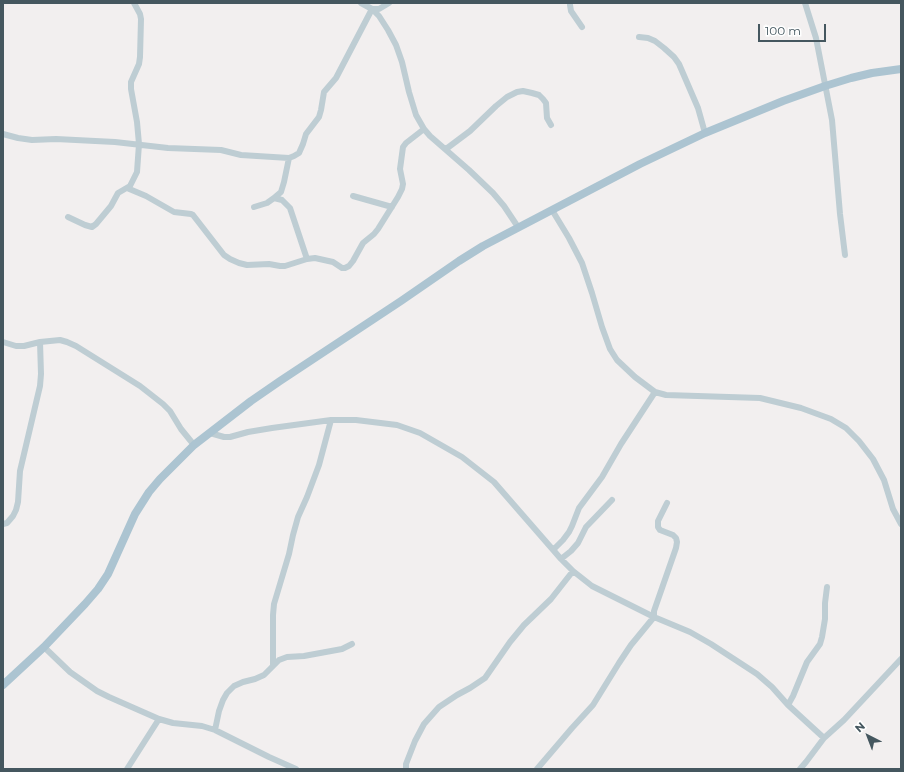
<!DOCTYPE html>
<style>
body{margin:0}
#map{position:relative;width:904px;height:772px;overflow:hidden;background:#f2efef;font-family:Montserrat,sans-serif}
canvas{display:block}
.frame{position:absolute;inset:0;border:4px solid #45575f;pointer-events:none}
.north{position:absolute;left:848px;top:716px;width:40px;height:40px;-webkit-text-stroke:3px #fff;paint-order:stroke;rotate:318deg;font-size:11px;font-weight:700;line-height:16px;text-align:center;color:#45575f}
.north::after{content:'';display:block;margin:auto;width:14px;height:18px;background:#45575f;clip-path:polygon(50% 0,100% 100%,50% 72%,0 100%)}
.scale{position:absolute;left:758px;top:24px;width:68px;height:18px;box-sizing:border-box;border:2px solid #45575f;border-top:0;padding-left:5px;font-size:12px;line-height:14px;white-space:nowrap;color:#45575f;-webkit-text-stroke:3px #fff;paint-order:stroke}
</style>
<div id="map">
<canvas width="904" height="772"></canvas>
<div class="frame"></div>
<div class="north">N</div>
<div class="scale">100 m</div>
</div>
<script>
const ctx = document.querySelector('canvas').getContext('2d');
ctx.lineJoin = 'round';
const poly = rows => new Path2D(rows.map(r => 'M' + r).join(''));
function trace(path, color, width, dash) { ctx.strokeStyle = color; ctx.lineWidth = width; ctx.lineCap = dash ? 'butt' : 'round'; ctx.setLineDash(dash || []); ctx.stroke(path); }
trace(poly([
 [361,3,372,9,379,16,388,30,396,45,402,62,409,92,416,115,424,129,430,136,469,170,493,193,504,206,518,227],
 [570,3,570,5,571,11,582,27],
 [805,3,816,38,832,120,840,214,845,255],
 [639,37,648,38,655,41,664,48,674,57,679,64,698,108,705,133],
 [3,134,18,138,32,140,56,139,115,142,168,148,221,150,241,155,289,158,294,156,299,153,303,144,306,134,319,117,321,110,324,92,336,78,372,9,379,9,389,3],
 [446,149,470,131,496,106,507,97,517,92,523,91,532,93,539,95,543,99,546,103,547,118,551,125],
 [127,188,146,196,174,212,191,214,193,215,224,255,230,259,239,263,247,265,269,264,280,266,285,266,307,259,315,258,333,262,342,268,345,268,349,266,353,261,363,243,374,234,378,229,398,197,402,189,403,184,400,169,403,147,406,143,424,129],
 [353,196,392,207],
 [274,198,282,200,290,208,307,259],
 [254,207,267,203,274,198,281,192,284,182,289,158],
 [552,210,569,238,582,263,592,293,602,327,610,349,617,360,635,377,655,392,666,395,760,398,801,408,831,419,846,428,859,441,873,459,884,480,893,509,901,524],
 [68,217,85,225,92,227,96,224,111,206,118,193,130,186,137,172,139,144,137,122,131,89,131,82,139,64,140,57,141,19,140,14,134,3],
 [3,342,16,346,24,346,40,342,60,340,67,342,76,346,140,386,163,404,170,411,181,429,194,445],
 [210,433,224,437,230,437,248,432,272,428,331,420,356,420,397,425,420,433,462,457,494,482,561,559,573,571,592,586,654,617,690,632,711,644,757,674,772,687,788,705,824,738],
 [3,524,7,523,13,516,16,510,18,502,20,471,40,386,41,374,40,342],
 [553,550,563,540,569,532,572,526,579,508,602,477,621,444,655,392],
 [561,559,571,551,578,543,586,527,612,500],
 [44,647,70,672,97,691,109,697,159,719,173,723,202,726,215,730,269,757,296,769],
 [273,665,273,615,274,604,289,554,293,535,298,517,307,497,319,465,331,420],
 [788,705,793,696,807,662,820,644,822,637,825,619,825,603,827,587],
 [215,730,219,711,223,700,227,693,234,686,243,682,255,679,264,675,279,660,287,657,304,656,342,649,352,644],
 [127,769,159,719],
 [406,769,406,764,415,741,424,724,439,707,457,695,470,688,485,678,510,642,524,625,551,599,573,571],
 [537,769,572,728,593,705,619,663,631,645,654,617,654,611,676,548,677,542,676,538,673,535,660,530,658,527,658,521,667,503],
 [800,769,806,762,824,738,844,720,901,659]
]), '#becdd3', 6);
trace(poly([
 [3,685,44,647,85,604,98,589,108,574,135,514,149,492,160,479,194,445,251,401,280,381,401,301,459,261,483,246,640,164,705,133,783,101,825,86,851,78,872,73,901,69]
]), '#acc4d1', 8);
</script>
